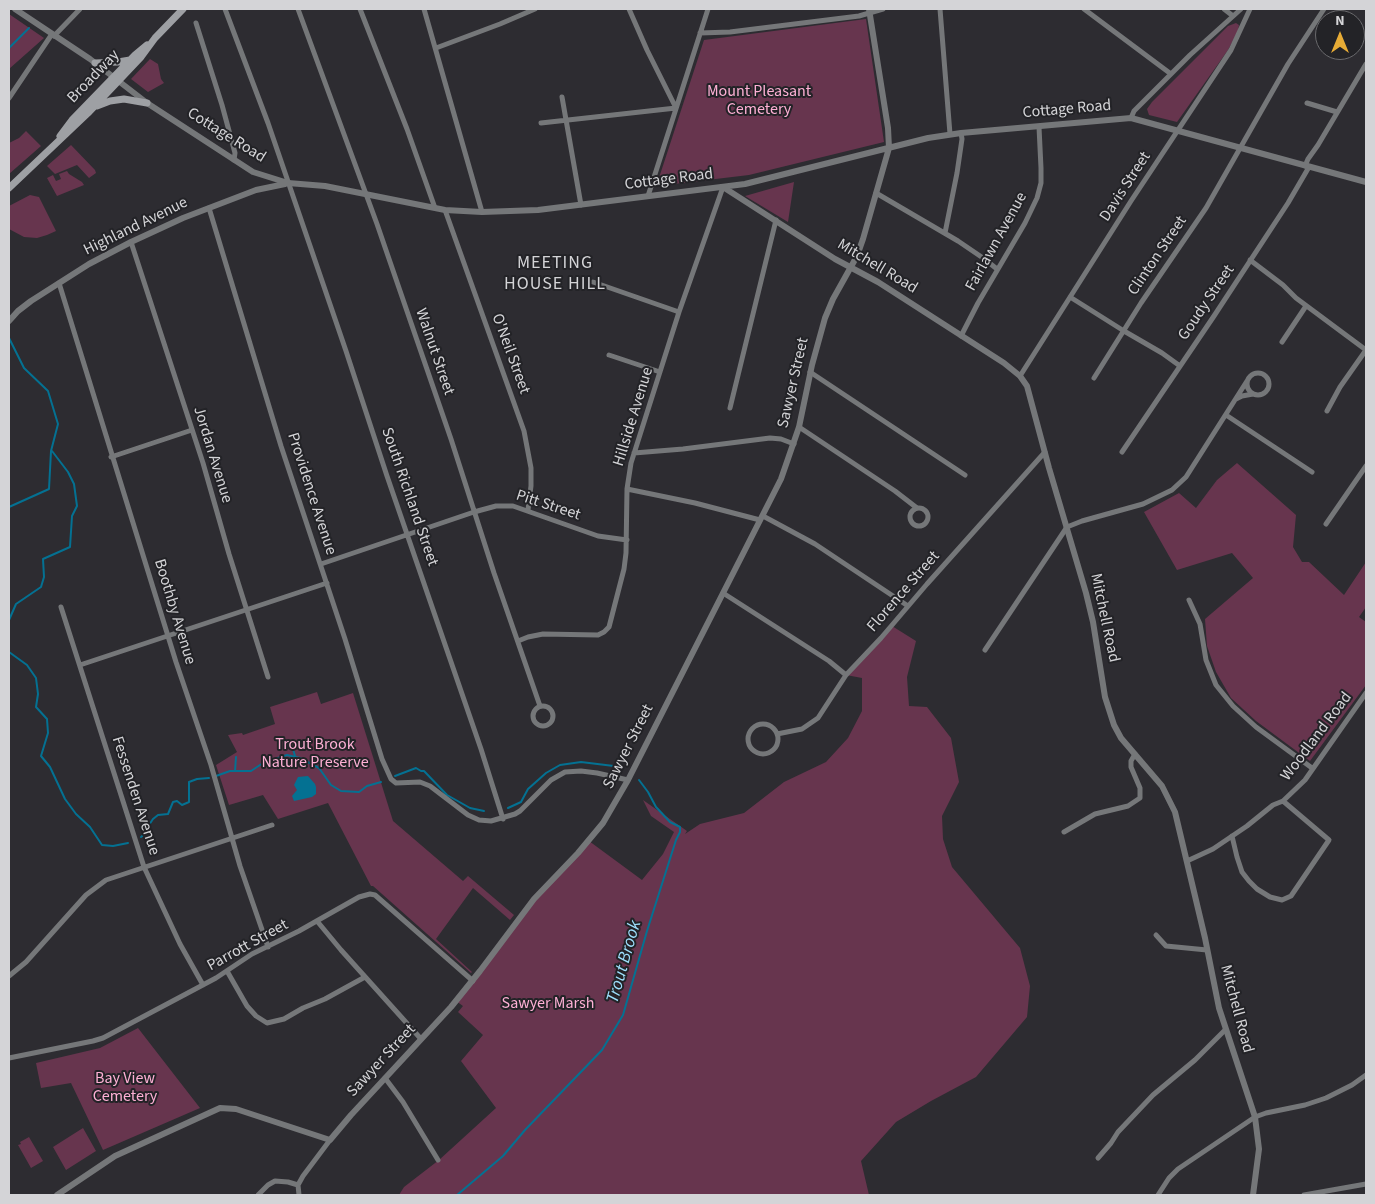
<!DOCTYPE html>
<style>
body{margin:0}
#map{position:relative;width:1375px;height:1204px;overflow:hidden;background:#2d2c31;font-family:"Source Sans 3",sans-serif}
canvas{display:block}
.frame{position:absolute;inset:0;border:10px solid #d4d4d7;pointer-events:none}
.north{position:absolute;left:1315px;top:10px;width:50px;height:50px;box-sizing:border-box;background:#232327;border:1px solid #6a6a6d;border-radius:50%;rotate:0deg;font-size:14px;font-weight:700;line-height:20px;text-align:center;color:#d4d4d7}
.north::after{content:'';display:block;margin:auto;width:18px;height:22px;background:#e7ac36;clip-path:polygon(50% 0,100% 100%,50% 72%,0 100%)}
</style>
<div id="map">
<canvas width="1375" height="1204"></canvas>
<div class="frame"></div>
<div class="north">N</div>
</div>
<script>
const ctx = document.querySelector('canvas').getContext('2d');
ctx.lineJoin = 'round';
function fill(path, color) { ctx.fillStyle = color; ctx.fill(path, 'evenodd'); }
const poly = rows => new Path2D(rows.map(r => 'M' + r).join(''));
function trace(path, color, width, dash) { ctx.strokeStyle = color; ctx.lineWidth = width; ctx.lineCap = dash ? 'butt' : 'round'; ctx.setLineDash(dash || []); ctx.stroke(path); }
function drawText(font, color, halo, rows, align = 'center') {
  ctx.font = font + ' "Source Sans 3",sans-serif'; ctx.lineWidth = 4; ctx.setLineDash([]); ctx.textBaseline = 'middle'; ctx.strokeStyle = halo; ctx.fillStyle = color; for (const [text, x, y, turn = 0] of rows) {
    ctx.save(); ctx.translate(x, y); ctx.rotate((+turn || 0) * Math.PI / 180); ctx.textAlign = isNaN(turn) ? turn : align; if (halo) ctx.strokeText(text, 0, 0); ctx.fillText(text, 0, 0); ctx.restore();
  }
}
fill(poly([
 [9,14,44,38,9,69],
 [866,19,884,142,749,175,657,186,657,184,704,40],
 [1236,23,1239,25,1238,31,1228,50,1177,122,1149,115,1147,109,1152,102,1228,26],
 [150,59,158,64,161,79,164,83,148,92,131,79],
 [26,131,41,146,9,174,9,143,19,138],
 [71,145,95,170,96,173,89,178,77,165,55,174,47,166],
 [67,171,69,174,82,182,84,185,57,196,47,178,53,175,56,181,61,179,59,174],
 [794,182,788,222,745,196],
 [30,195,39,197,56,231,47,235,37,238,24,237,9,229,9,206],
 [1237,463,1296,515,1293,547,1302,562,1309,562,1344,595,1366,562,1366,607,1359,617,1366,622,1366,685,1310,761,1256,721,1231,698,1216,672,1207,646,1205,619,1253,578,1232,553,1177,570,1144,512,1179,493,1196,508,1217,480],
 [892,626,916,641,907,677,909,706,927,707,951,738,959,782,942,816,943,839,952,867,1020,948,1030,986,1027,1017,976,1077,931,1101,896,1122,861,1161,869,1195,399,1195,404,1187,439,1160,496,1108,461,1061,483,1035,458,1012,463,1006,456,1001,517,920,589,841,642,880,663,854,674,832,651,816,643,800,687,831,685,834,700,824,744,813,784,782,826,762,848,738,862,711,862,678,846,675],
 [317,692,321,704,353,693,393,821,463,881,468,876,514,915,510,920,473,888,436,939,472,972,471,973,373,886,371,886,328,803,278,819,263,795,229,805,216,765,237,752,228,735,242,733,243,735,275,724,270,707],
 [138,1028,200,1108,103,1150,71,1083,41,1088,36,1063,100,1048],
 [83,1128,96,1151,66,1170,53,1147],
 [29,1137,43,1161,31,1168,18,1145,21,1144,20,1142]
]), '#67354e');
fill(poly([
 [308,776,315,784,316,787,316,794,312,797,294,801,292,796,297,790,294,785,298,777]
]), '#047192');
trace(poly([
 [9,48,29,28],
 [9,338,24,368,48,391,58,424,51,451,49,489,9,507],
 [9,620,16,604,41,587,44,577,43,559,70,547,72,516,77,506,74,484,68,472,52,451],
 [9,652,27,665,36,678,38,694,36,707,47,719,48,733,41,756,50,767,65,799,76,814,90,827,102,845,113,846,128,843],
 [295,756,293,749,296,744],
 [235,771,236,757],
 [216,776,230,771,251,771,263,763,287,755,300,758,319,768,331,785,341,791,359,792,367,786,381,782],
 [395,776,416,768,421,771,424,771,447,795,470,808,484,811],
 [508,808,521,802,528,789,546,773,560,765,581,762,622,767],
 [141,837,147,832,149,825,153,819,158,815,168,814,173,802,177,801,182,805,189,802,189,782,197,779,209,778],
 [457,1195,503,1156,525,1130,602,1050,623,1015,647,931,676,840,680,832,680,827,670,822,656,807,648,792,639,780]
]), '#047192', 2);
trace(poly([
 [225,9,268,123,346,351,387,476,481,749,503,819],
 [298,9,377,224,451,439,494,573,540,706],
 [360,9,407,129,435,208],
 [424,9,482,212],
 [940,9,950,134],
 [1084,9,1171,74],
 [1224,9,1233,16],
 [196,23,222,105,235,153,234,160],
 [700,33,730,32,859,16,883,9],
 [54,36,80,9],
 [436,48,500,24,535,9],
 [562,97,581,205],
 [9,98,52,34],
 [1307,103,1337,112],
 [1131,118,1134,111,1190,55,1241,9],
 [541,123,676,108,647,50,629,9],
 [1305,166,1308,159,1318,145,1366,64],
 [876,193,958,241,983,258,997,269],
 [648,196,708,9],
 [209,208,281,446,345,639,382,759,391,779,396,783,420,782,430,786,468,815,479,820,491,821,515,814,520,811,551,780,565,772,581,771,597,773,628,780],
 [445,210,524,431,531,468,531,486,528,510],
 [945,233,957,173,962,139,961,133],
 [131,242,203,463,229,554,268,677],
 [1250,260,1283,285,1296,298,1366,350,1340,387,1327,411],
 [593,282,679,312],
 [59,283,176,662,211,765,240,866,268,947],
 [1070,297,1124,331,1162,353,1180,366],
 [961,336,978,303,1025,223,1037,198,1041,183,1041,168,1039,127],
 [1282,342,1306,306],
 [609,355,660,372],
 [810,372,965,475],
 '1247 384a11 11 0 1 1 22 0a11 11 0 1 1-22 0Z',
 [1020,376,1131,201,1231,50,1250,9],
 [1094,378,1141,303,1206,208,1288,64,1324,9],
 [1236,399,1242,396,1253,394],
 [730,408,776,220],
 [1226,415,1312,472],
 [799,427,895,491,917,508],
 [1122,452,1214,316,1288,203,1309,167],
 [634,453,683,449,770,438,781,439,794,444],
 [111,457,192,430],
 [627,489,695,503,760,520],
 '910 517a9 9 0 1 1 18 0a9 9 0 1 1-18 0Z',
 [763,516,815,544,908,606],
 [1326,524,1366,466],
 [321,564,474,512,496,506,513,506,598,536,627,540],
 [723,593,829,661,846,675],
 [1189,600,1200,624,1206,660,1216,685,1233,706,1256,727,1312,768],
 [61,607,144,867,180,944,203,985],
 [518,641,528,637,543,634,598,635,604,632,609,627,624,569,626,553,627,489,631,463,679,312,723,187],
 [985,650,1067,527,1082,521,1143,504,1172,490,1186,477,1247,381],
 [80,665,327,583],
 '533 716a10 10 0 1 1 20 0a10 10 0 1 1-20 0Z',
 '748 739a15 15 0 1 1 30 0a15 15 0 1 1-30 0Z',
 [777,734,802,729,818,718,846,675,881,638,927,584,1045,452],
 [1064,832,1095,814,1128,806,1140,798,1140,788,1131,767,1131,761,1135,754],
 [1232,836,1237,857,1242,872,1249,881,1257,889,1270,897,1282,900,1291,896,1329,840,1283,801],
 [1187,861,1213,849,1247,826,1273,805,1283,801,1305,780,1366,693],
 [317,921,341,950,421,1039],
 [1156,935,1166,946,1207,950],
 [227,971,247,1006,256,1016,267,1023,284,1019,303,1008,325,999,365,977],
 [9,976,26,962,86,895,106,880,272,825],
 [9,1058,93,1041,103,1038,216,978,252,954,299,931,359,897,370,894,375,895,473,981],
 [385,1078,403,1102,438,1160],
 [1098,1158,1111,1143,1118,1132,1153,1095,1195,1060,1225,1030],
 [298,1185,303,1176,330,1140],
 [298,1185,299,1195],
 [258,1195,268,1185,275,1181,288,1182,298,1185],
 [1158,1195,1169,1178,1178,1169,1255,1117,1266,1113,1305,1105,1326,1098,1352,1085,1366,1075],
 [1304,1195,1366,1184]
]), '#757779', 5);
trace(poly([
 [15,9,90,59,147,103,253,172,288,183,325,186,445,210,482,212,538,210,745,184,928,138,961,133,1131,118,1366,182],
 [723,187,835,259,878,282,1004,363,1020,376,1027,386,1049,468,1086,593,1093,622,1105,697,1114,725,1121,738,1162,786,1175,812,1205,938,1219,1008,1255,1117,1259,1149,1253,1195],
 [9,321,18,311,31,301,89,264,131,242,183,218,256,190,285,184],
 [57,1195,115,1156,220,1108,236,1109,330,1140,351,1115,451,1007,480,971,534,899,578,853,603,823,628,780,781,479,799,427,812,365,825,318,833,299,857,256,863,239,889,148,888,128,869,9]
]), '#757779', 6);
trace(poly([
 [95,63,118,62,130,60],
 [97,106,110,101,124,99,147,103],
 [60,136,72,120,135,55,147,45],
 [9,188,88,113,141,57,155,38,183,9]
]), '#9ea0a4', 7);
drawText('16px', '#d4d4d7', '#232327', [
 ["Broadway",94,77,-46],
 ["Cottage Road",1067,110,-5],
 ["Cottage Road",226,136,32],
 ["Cottage Road",669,180,-7],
 ["Davis Street",1126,187,-57],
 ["Highland Avenue",136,227,-26],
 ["Fairlawn Avenue",997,242,-61],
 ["Clinton Street",1158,256,-56],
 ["Mitchell Road",877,267,31],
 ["Goudy Street",1207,303,-56],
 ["Walnut Street",434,352,71],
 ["O'Neil Street",510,354,70],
 ["Sawyer Street",794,383,-77],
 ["Hillside Avenue",634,417,-73],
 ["Jordan Avenue",212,455,73],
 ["Providence Avenue",311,494,72],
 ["South Richland Street",409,497,71],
 ["Pitt Street",548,506,18],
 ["Florence Street",904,592,-49],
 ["Boothby Avenue",174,612,73],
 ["Mitchell Road",1104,618,78],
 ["Woodland Road",1317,737,-53],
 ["Sawyer Street",629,747,-63],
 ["Fessenden Avenue",135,796,72],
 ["Parrott Street",248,946,-29],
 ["Mitchell Road",1236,1009,75],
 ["Sawyer Street",382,1061,-47]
]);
drawText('16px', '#feb0d5', '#232327', [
 ["Mount Pleasant",759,92],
 ["Cemetery",759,110],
 ["Trout Brook",315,745],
 ["Nature Preserve",315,763],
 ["Sawyer Marsh",548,1004],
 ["Bay View",125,1079],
 ["Cemetery",125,1097]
]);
ctx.letterSpacing = '1px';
drawText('18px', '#d4d4d7', '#232327', [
 ["MEETING",555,264],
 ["HOUSE HILL",555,285]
]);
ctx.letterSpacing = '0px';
drawText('italic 18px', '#9ddefb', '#232327', [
 ["Trout Brook",625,962,-74]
]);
</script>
